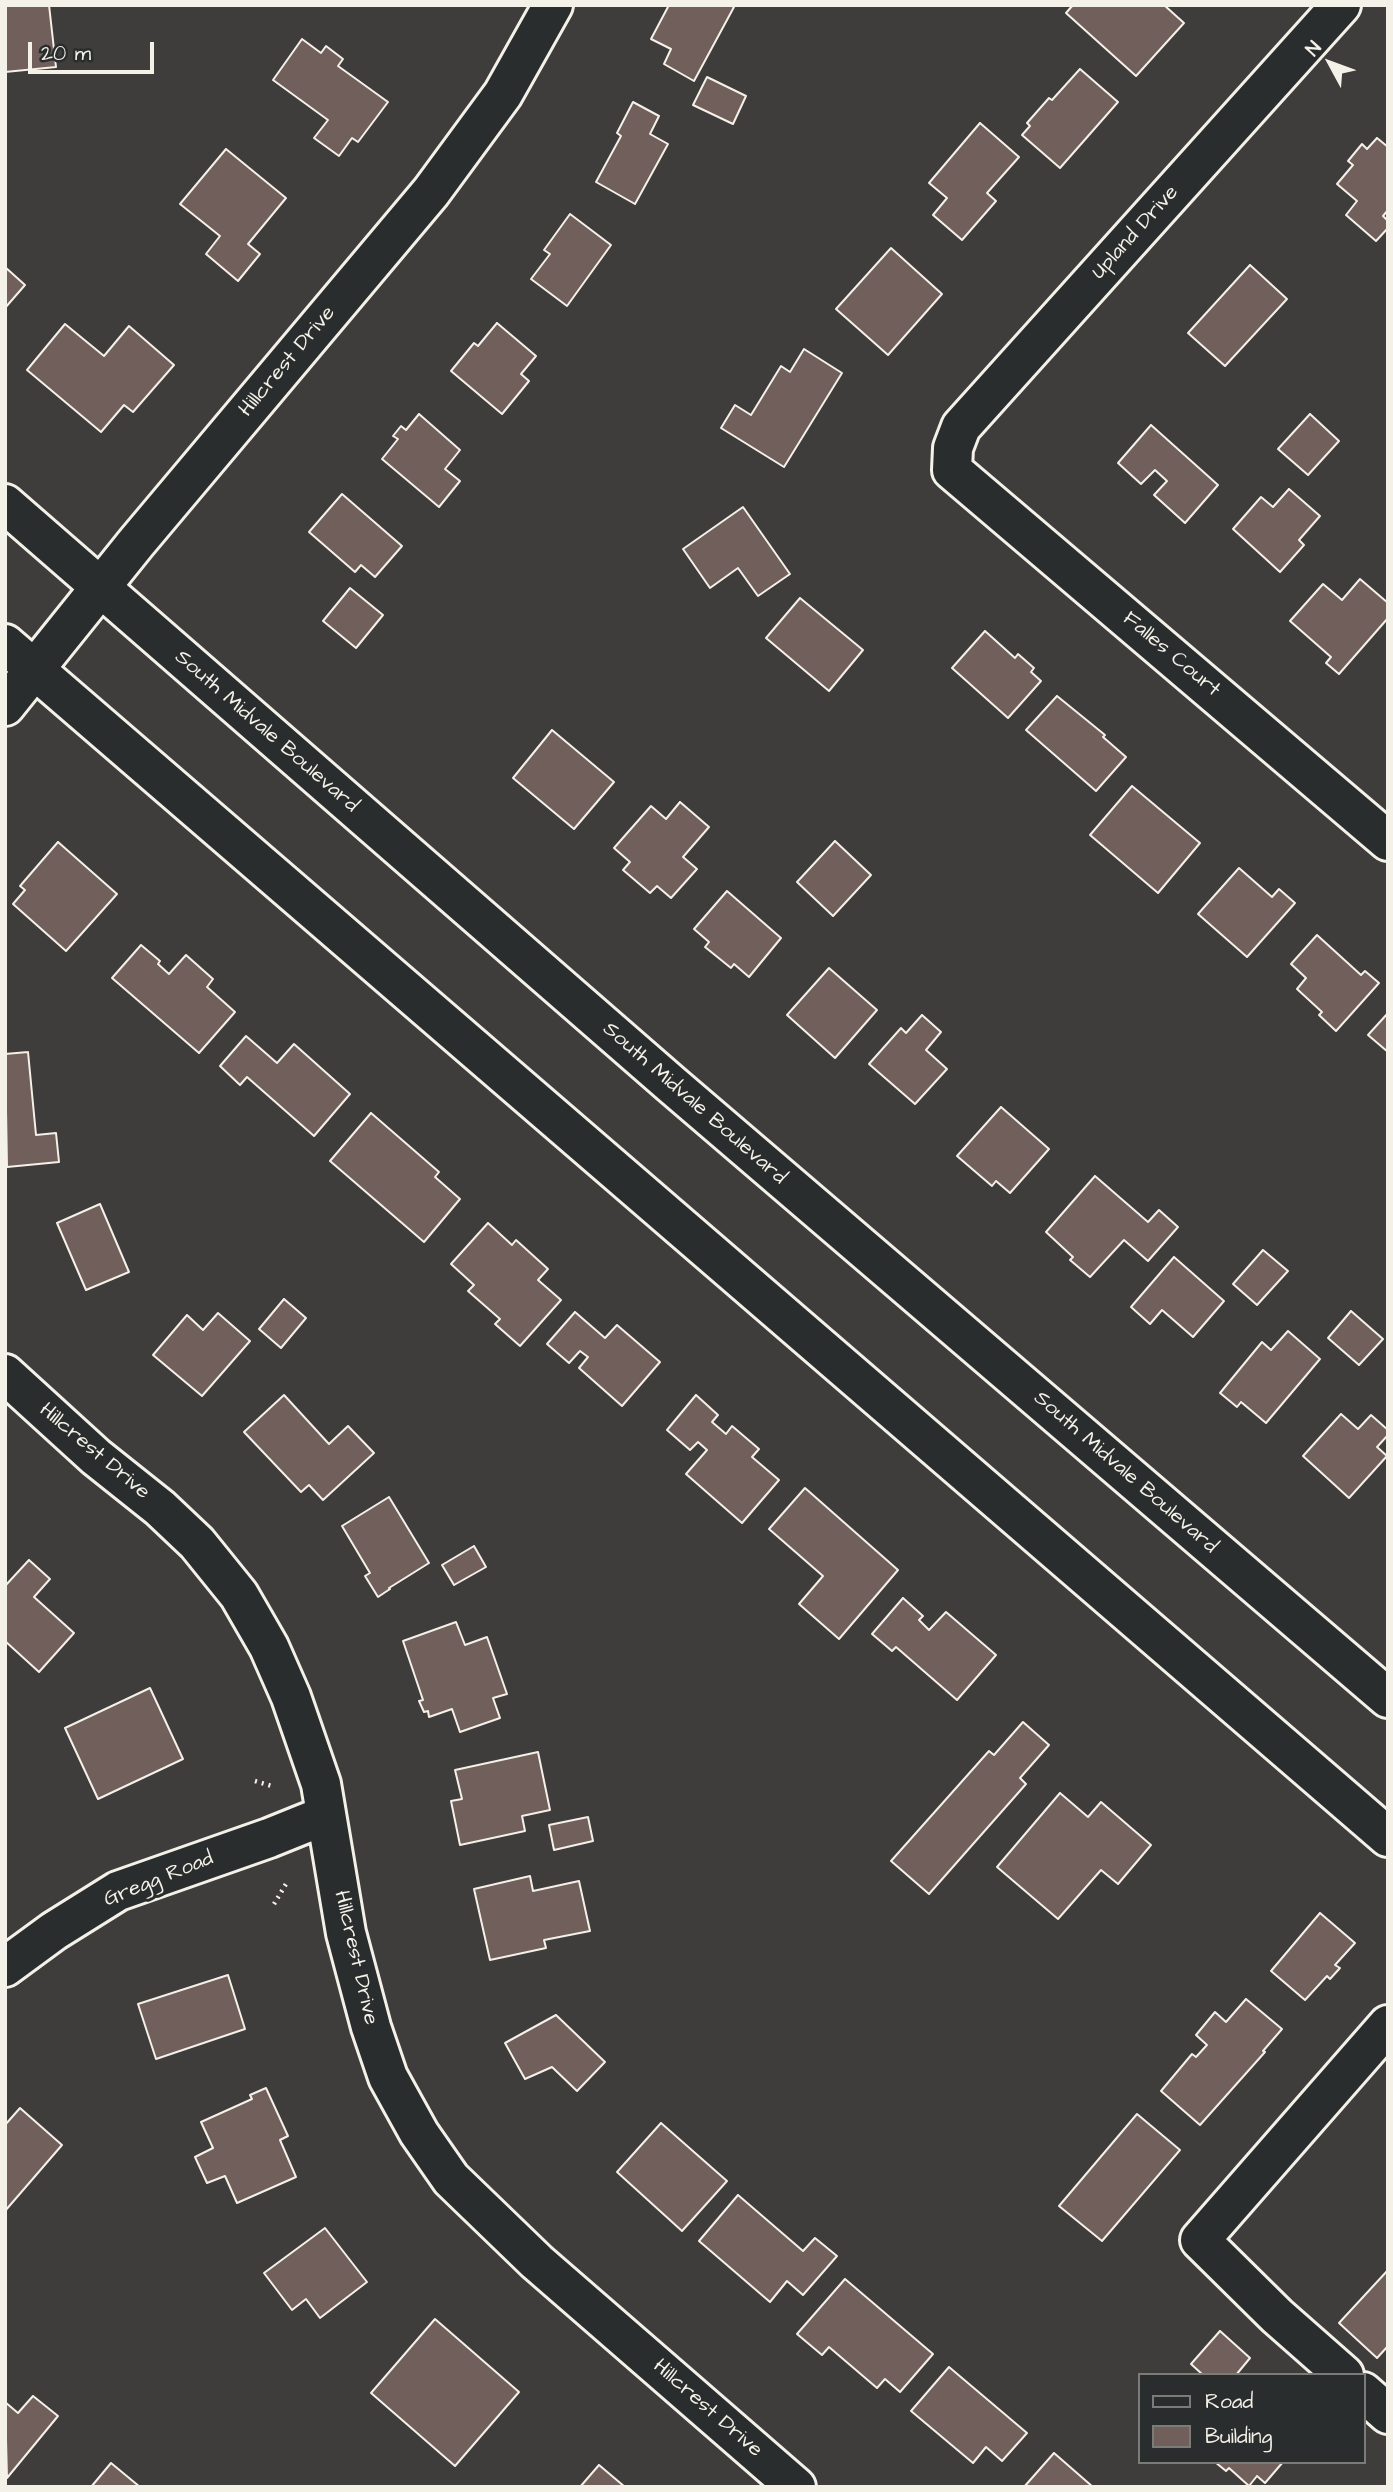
<!DOCTYPE html>
<style>
body{margin:0}
#map{position:relative;width:1393px;height:2492px;overflow:hidden;background:#3f3c3c;font-family:"Architects Daughter",sans-serif}
canvas{display:block}
.frame{position:absolute;inset:0;border:7px solid #f4f1e8;pointer-events:none}
.legend{position:absolute;left:1138px;top:2373px;width:228px;height:91px;box-sizing:border-box;background:#2a2d2e;border:2px solid #7b7b78;margin:0;padding:9px 12px;list-style:none;font-size:21px;color:#f4f1e8}
.legend li{display:flex;align-items:center;gap:14px;height:35px}
.legend b{width:35px;border:2px solid #7b7b78}
.north{position:absolute;left:1295px;top:28px;width:70px;height:70px;-webkit-text-stroke:5px #2a2d2e;paint-order:stroke;rotate:311deg;font-size:19px;font-weight:700;line-height:28px;text-align:center;color:#f4f1e8}
.north::after{content:'';display:block;margin:auto;width:24px;height:32px;background:#f4f1e8;clip-path:polygon(50% 0,100% 100%,50% 72%,0 100%)}
.scale{position:absolute;left:28px;top:42px;width:126px;height:32px;box-sizing:border-box;border:4px solid #f4f1e8;border-top:0;padding-left:9px;font-size:21px;line-height:24px;white-space:nowrap;color:#f4f1e8;-webkit-text-stroke:5px #2a2d2e;paint-order:stroke}
</style>
<div id="map">
<canvas width="1393" height="2492"></canvas>
<div class="frame"></div>
<ul class="legend">
<li><b style="height:9px;background:#2a2d2e"></b>Road</li>
<li><b style="height:19px;background:#715f5b"></b>Building</li>
</ul>
<div class="north">N</div>
<div class="scale">20 m</div>
</div>
<script>
const ctx = document.querySelector('canvas').getContext('2d');
ctx.lineJoin = 'round';
function fill(path, color) { ctx.fillStyle = color; ctx.fill(path, 'evenodd'); }
const poly = rows => new Path2D(rows.map(r => 'M' + r).join(''));
function trace(path, color, width, dash) { ctx.strokeStyle = color; ctx.lineWidth = width; ctx.lineCap = dash ? 'butt' : 'round'; ctx.setLineDash(dash || []); ctx.stroke(path); }
function drawText(font, color, halo, rows, align = 'center') {
  ctx.font = font + ' "Architects Daughter",sans-serif'; ctx.lineWidth = 6; ctx.setLineDash([]); ctx.textBaseline = 'middle'; ctx.strokeStyle = halo; ctx.fillStyle = color; for (const [text, x, y, turn = 0] of rows) {
    ctx.save(); ctx.translate(x, y); ctx.rotate((+turn || 0) * Math.PI / 180); ctx.textAlign = isNaN(turn) ? turn : align; if (halo) ctx.strokeText(text, 0, 0); ctx.fillText(text, 0, 0); ctx.restore();
  }
}
const building = poly([
 [5,5,49,5,56,67,5,72,5,5],
 [669,5,730,5,734,7,694,81,664,64,671,49,651,39,669,5],
 [1073,5,1164,5,1184,23,1136,76,1066,13,1073,5],
 [302,39,321,53,326,46,343,59,338,66,388,102,358,142,352,138,339,156,314,138,328,120,273,80,302,39],
 [1080,69,1118,102,1060,168,1022,135,1030,126,1027,123,1049,98,1052,100,1080,69],
 [707,77,746,96,733,124,693,105,707,77],
 [633,102,659,116,650,134,668,144,635,204,596,182,621,136,617,133,633,102],
 [980,123,1019,157,987,193,996,201,962,240,933,215,947,198,929,183,980,123],
 [1377,138,1388,147,1388,210,1383,216,1388,221,1388,228,1376,241,1346,215,1357,201,1337,184,1353,165,1348,161,1362,144,1367,149,1377,138],
 [226,149,286,198,248,244,260,254,238,281,206,254,220,236,180,204,226,149],
 [570,214,611,245,567,306,531,279,550,254,544,250,570,214],
 [891,248,942,294,888,355,836,309,891,248],
 [1250,265,1287,299,1225,366,1188,333,1250,265],
 [5,267,25,285,5,308,5,267],
 [497,323,536,356,521,374,529,381,502,414,451,371,474,343,478,346,497,323],
 [65,324,104,356,129,326,174,365,133,412,124,405,101,432,27,370,65,324],
 [804,349,842,373,784,467,721,428,735,405,751,415,781,366,790,372,804,349],
 [419,414,460,450,445,469,460,481,439,507,382,459,398,439,393,436,401,426,406,430,419,414],
 [1310,414,1339,441,1308,475,1278,449,1310,414],
 [1151,425,1218,485,1185,523,1154,495,1167,481,1155,470,1141,484,1118,463,1151,425],
 [1289,489,1320,516,1299,540,1304,545,1280,572,1233,529,1261,497,1273,507,1289,489],
 [342,494,402,546,375,577,361,565,355,572,309,532,342,494],
 [743,507,790,574,758,596,738,568,710,588,683,549,743,507],
 [1360,579,1388,603,1388,618,1339,674,1326,663,1331,657,1290,621,1323,584,1342,600,1360,579],
 [350,588,383,615,356,648,323,621,350,588],
 [800,598,863,650,829,691,766,638,800,598],
 [985,631,1015,658,1018,654,1034,668,1031,672,1041,681,1008,718,952,668,985,631],
 [1057,696,1105,735,1103,737,1126,757,1096,791,1026,730,1057,696],
 [552,730,614,782,574,829,513,778,552,730],
 [1132,786,1200,843,1158,893,1090,835,1132,786],
 [680,802,709,827,683,857,697,869,671,898,657,886,650,893,623,870,630,862,614,848,651,806,666,819,680,802],
 [835,841,871,875,833,916,797,882,835,841],
 [58,842,117,894,66,951,13,904,25,890,20,886,58,842],
 [1239,868,1272,897,1279,889,1295,903,1247,957,1198,914,1239,868],
 [727,891,781,938,749,977,734,964,731,968,705,947,709,942,694,929,727,891],
 [1317,935,1361,975,1365,971,1379,983,1336,1031,1319,1015,1322,1012,1297,989,1306,978,1291,964,1317,935],
 [141,945,160,961,158,964,169,974,186,955,213,979,207,987,235,1012,199,1053,112,978,141,945],
 [829,968,877,1010,835,1058,787,1015,829,968],
 [1388,1013,1388,1052,1368,1035,1388,1013],
 [922,1015,941,1032,926,1050,947,1069,915,1104,869,1064,901,1028,906,1033,922,1015],
 [246,1036,277,1063,294,1044,350,1094,314,1136,247,1077,240,1085,220,1066,246,1036],
 [28,1052,36,1135,56,1133,59,1162,7,1167,5,1054,28,1052],
 [1001,1107,1049,1149,1010,1193,996,1181,992,1186,957,1156,1001,1107],
 [371,1113,439,1172,435,1177,460,1199,424,1242,330,1161,371,1113],
 [1095,1176,1148,1222,1159,1210,1178,1227,1148,1261,1124,1240,1090,1277,1070,1260,1073,1257,1046,1232,1095,1176],
 [100,1204,129,1272,86,1290,57,1223,100,1204],
 [488,1223,512,1245,516,1240,548,1269,538,1280,561,1300,520,1346,495,1324,500,1319,468,1291,474,1285,451,1264,488,1223],
 [1263,1250,1288,1271,1257,1305,1233,1284,1263,1250],
 [1174,1257,1224,1301,1193,1337,1162,1310,1150,1324,1131,1307,1174,1257],
 [284,1299,306,1318,281,1348,259,1329,284,1299],
 [1351,1311,1383,1339,1359,1365,1328,1338,1351,1311],
 [575,1312,605,1338,617,1325,660,1362,622,1406,579,1368,588,1357,580,1351,569,1363,547,1344,575,1312],
 [218,1313,250,1341,202,1396,153,1355,187,1315,203,1330,218,1313],
 [1288,1331,1320,1359,1266,1423,1241,1402,1237,1407,1220,1393,1262,1342,1271,1350,1288,1331],
 [284,1395,329,1444,348,1426,374,1453,323,1500,309,1485,301,1492,244,1432,284,1395],
 [696,1395,718,1415,712,1422,726,1434,732,1426,759,1449,752,1457,779,1480,742,1523,686,1474,707,1450,698,1442,690,1450,667,1430,696,1395],
 [1341,1414,1358,1429,1371,1415,1388,1430,1388,1435,1377,1447,1387,1456,1349,1498,1303,1456,1341,1414],
 [805,1488,898,1570,839,1639,799,1604,823,1576,769,1529,805,1488],
 [389,1497,429,1563,389,1588,390,1589,378,1597,365,1576,370,1573,342,1526,389,1497],
 [474,1546,486,1567,454,1585,442,1565,474,1546],
 [29,1560,50,1579,34,1597,74,1633,39,1672,5,1641,5,1586,29,1560],
 [903,1598,923,1616,919,1620,929,1630,946,1612,996,1655,957,1700,896,1647,892,1651,872,1634,903,1598],
 [456,1622,465,1645,487,1637,507,1694,493,1698,500,1718,460,1732,452,1709,429,1717,428,1711,424,1712,419,1701,423,1700,403,1641,456,1622],
 [150,1688,183,1759,98,1799,65,1728,150,1688],
 [1023,1722,1049,1745,1020,1778,1026,1784,929,1894,891,1861,989,1751,994,1755,1023,1722],
 [538,1752,550,1810,522,1816,525,1831,460,1845,451,1801,462,1799,455,1770,538,1752],
 [1060,1793,1088,1817,1101,1802,1151,1845,1118,1884,1101,1870,1058,1919,997,1867,1060,1793],
 [588,1817,593,1841,554,1850,549,1825,588,1817],
 [530,1876,533,1891,579,1881,590,1931,544,1940,546,1948,490,1960,474,1889,530,1876],
 [1320,1913,1355,1943,1335,1965,1340,1968,1330,1979,1327,1976,1305,2000,1271,1971,1320,1913],
 [228,1975,245,2029,156,2059,138,2004,228,1975],
 [1246,1999,1282,2029,1263,2051,1265,2052,1200,2125,1161,2091,1192,2054,1196,2057,1207,2045,1196,2035,1215,2012,1226,2022,1246,1999],
 [556,2015,605,2062,577,2091,552,2067,525,2079,505,2043,556,2015],
 [266,2088,288,2136,280,2140,296,2177,237,2203,225,2176,207,2183,195,2157,213,2148,201,2122,252,2099,250,2095,266,2088],
 [20,2108,62,2145,5,2211,5,2125,20,2108],
 [1137,2114,1180,2150,1102,2241,1059,2206,1137,2114],
 [661,2123,727,2181,682,2231,617,2172,661,2123],
 [738,2195,803,2251,815,2238,837,2256,803,2295,787,2281,770,2302,699,2241,738,2195],
 [325,2228,367,2282,320,2318,306,2299,292,2310,264,2273,325,2228],
 [1388,2270,1388,2346,1377,2358,1339,2323,1388,2270],
 [845,2279,933,2354,900,2392,885,2379,877,2388,829,2347,822,2355,797,2334,845,2279],
 [435,2319,519,2392,455,2466,371,2393,435,2319],
 [1220,2331,1250,2358,1236,2375,1203,2375,1191,2364,1220,2331],
 [949,2367,1027,2433,1002,2461,986,2447,973,2463,911,2411,949,2367],
 [33,2396,58,2416,7,2478,5,2402,18,2413,33,2396],
 [1054,2453,1093,2487,1024,2487,1054,2453],
 [1215,2462,1283,2462,1265,2483,1257,2476,1249,2486,1229,2468,1226,2471,1215,2462],
 [111,2463,140,2487,91,2487,111,2463],
 [599,2465,625,2487,580,2487,599,2465]
]);
fill(building, '#715f5b');
trace(building, '#f4f1e8', 2);
const minor = poly([
 [1341,5,961,427,953,448,952,470,1388,841],
 [5,706,136,543,431,192,503,94,553,5],
 [5,1374,96,1457,160,1508,197,1543,239,1595,269,1647,291,1697,321,1784,346,1933,371,2027,388,2077,419,2133,451,2179,537,2262,796,2487],
 [5,1967,54,1931,118,1891,269,1838,326,1815],
 [1344,2375,1277,2316,1200,2240,1388,2025],
 [1363,2392,1388,2414]
]);
const major = poly([
 [5,504,671,1084,1388,1698],
 [5,644,1388,1837]
]);
trace(minor, '#f4f1e8', 44);
trace(major, '#f4f1e8', 44);
trace(poly([
 [255,1781,275,1787],
 [274,1904,286,1884]
]), '#f4f1e8', 4.5, [2, 5]);
trace(minor, '#2a2d2e', 38);
trace(major, '#2a2d2e', 38);
drawText('21px', '#f4f1e8', '#2a2d2e', [
 ["Upland Drive",1136,233,-48],
 ["Hillcrest Drive",288,362,-50],
 ["Falles Court",1171,655,40],
 ["South Midvale Boulevard",266,732,41],
 ["South Midvale Boulevard",694,1104,41],
 ["Hillcrest Drive",94,1452,40],
 ["South Midvale Boulevard",1125,1473,41],
 ["Gregg Road",159,1880,-22],
 ["Hillcrest Drive",355,1958,77],
 ["Hillcrest Drive",707,2409,41]
]);
</script>
